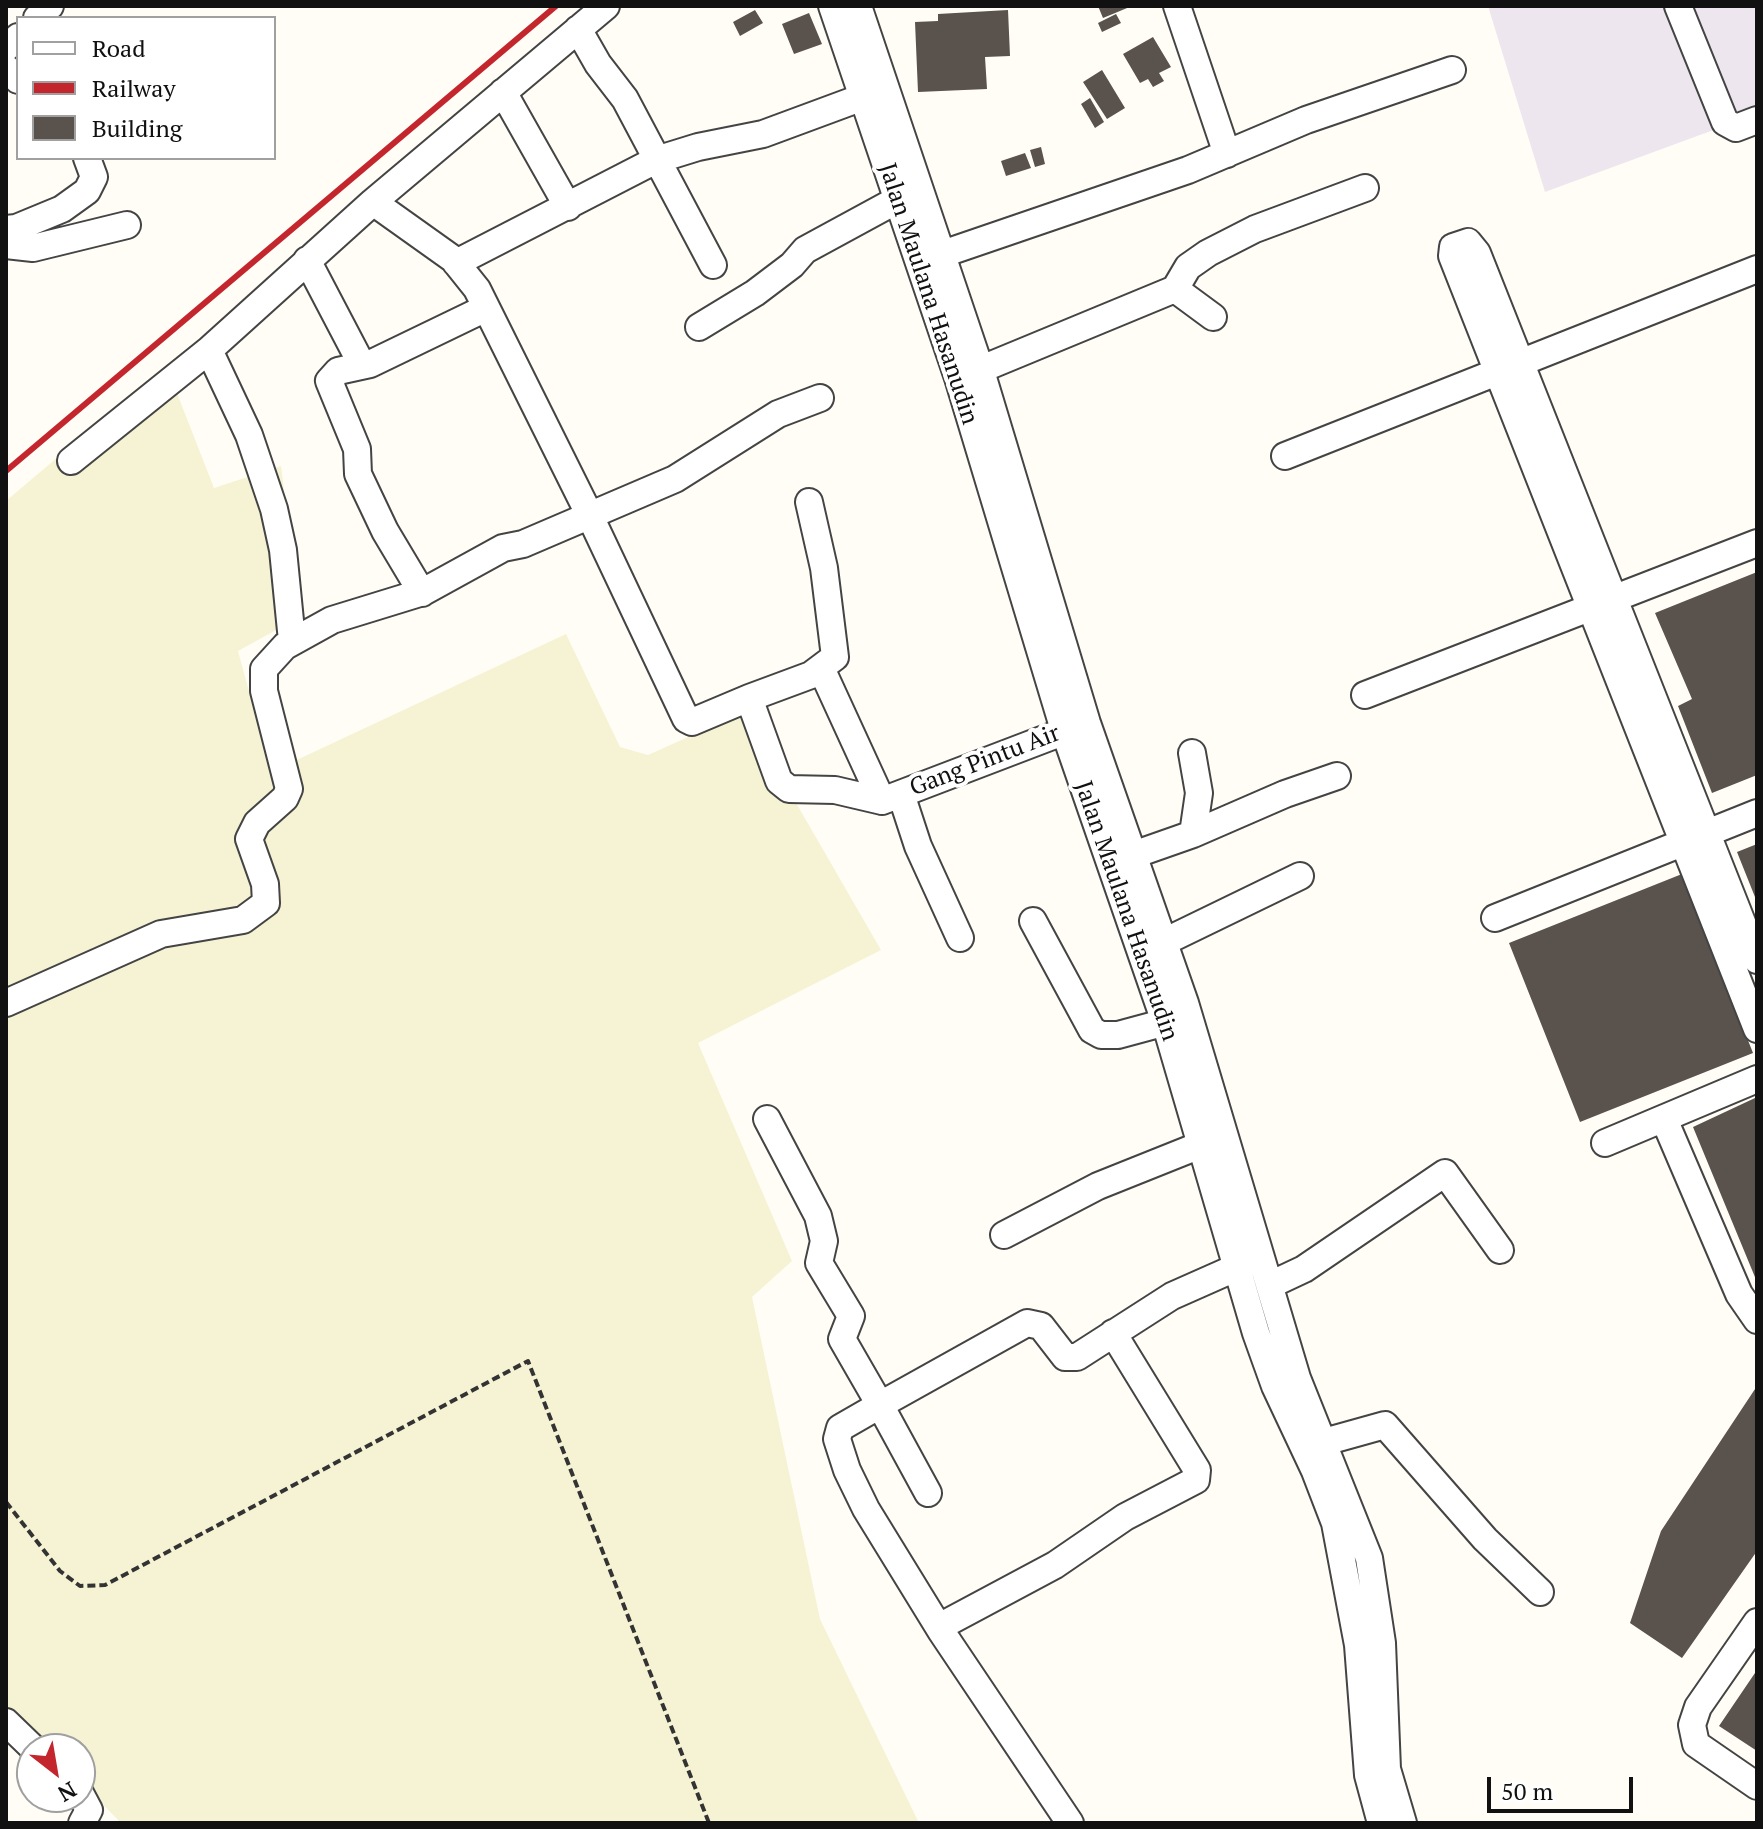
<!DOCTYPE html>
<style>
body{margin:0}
#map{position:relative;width:1763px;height:1829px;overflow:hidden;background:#fffdf5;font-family:"PT Serif",serif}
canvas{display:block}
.frame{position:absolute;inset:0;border:8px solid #111;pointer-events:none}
.legend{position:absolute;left:16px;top:16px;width:260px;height:144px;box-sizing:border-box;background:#fff;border:2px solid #a0a0a0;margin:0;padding:10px 14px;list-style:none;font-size:24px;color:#111}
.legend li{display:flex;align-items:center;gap:16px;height:40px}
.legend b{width:40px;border:2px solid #a0a0a0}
.north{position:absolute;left:16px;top:1733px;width:80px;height:80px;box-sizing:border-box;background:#fff;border:2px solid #a0a0a0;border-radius:50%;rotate:149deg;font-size:22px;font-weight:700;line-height:32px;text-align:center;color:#111}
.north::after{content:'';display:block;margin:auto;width:28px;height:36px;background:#c4262e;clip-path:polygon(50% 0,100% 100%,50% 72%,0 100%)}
.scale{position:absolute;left:1487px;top:1777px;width:146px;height:36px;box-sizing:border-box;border:4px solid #111;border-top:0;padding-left:10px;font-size:24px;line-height:28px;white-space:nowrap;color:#111;-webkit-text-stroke:6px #fff;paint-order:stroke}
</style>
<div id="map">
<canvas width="1763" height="1829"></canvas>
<div class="frame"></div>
<ul class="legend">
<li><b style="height:10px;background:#fff"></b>Road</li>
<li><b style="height:10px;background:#c4262e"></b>Railway</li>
<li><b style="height:22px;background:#5a524d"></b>Building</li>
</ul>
<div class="north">N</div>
<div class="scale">50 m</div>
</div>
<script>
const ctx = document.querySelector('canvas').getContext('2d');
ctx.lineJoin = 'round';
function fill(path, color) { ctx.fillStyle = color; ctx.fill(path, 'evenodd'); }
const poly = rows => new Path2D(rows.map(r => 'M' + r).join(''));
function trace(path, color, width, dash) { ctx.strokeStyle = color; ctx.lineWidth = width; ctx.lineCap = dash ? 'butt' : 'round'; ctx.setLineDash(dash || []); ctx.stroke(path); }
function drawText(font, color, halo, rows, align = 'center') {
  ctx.font = font + ' "PT Serif",serif'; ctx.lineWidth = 8; ctx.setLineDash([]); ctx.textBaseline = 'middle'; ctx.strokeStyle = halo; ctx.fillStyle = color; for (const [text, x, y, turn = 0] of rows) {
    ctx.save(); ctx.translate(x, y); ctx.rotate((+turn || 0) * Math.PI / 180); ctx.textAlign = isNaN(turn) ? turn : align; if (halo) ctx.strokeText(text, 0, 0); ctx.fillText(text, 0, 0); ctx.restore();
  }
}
fill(poly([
 [1488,6,1757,6,1757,114,1545,192]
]), '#eee6ef');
fill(poly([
 [166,365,214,488,281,466,300,617,238,651,271,772,566,634,620,747,648,755,755,707,784,782,881,950,698,1043,792,1261,752,1297,820,1619,919,1823,121,1823,80,1781,80,1749,49,1749,6,1705,6,501]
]), '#f6f3d4');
fill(poly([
 [1098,6,1132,6,1103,18],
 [755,10,763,23,740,36,733,22],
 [1008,10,1010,56,985,57,987,89,918,92,915,22,938,21,938,14],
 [809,13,822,44,794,54,782,24],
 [1116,14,1121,23,1102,32,1098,23],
 [1153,37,1171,67,1159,73,1164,81,1153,87,1148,79,1140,83,1123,54],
 [1102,70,1125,108,1107,119,1083,82],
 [1090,98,1104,122,1095,128,1081,104],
 [1041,147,1045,164,1035,167,1030,150],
 [1025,153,1031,168,1006,176,1001,161],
 [1757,572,1757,775,1712,793,1678,706,1692,699,1655,613],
 [1757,844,1757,902,1737,852],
 [1682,874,1753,1053,1580,1122,1509,943],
 [1755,1098,1757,1102,1757,1282,1693,1127],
 [1757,1386,1757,1551,1682,1658,1630,1623,1661,1531],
 [1757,1670,1757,1751,1719,1726]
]), '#5a524d');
const minor = poly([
 [832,6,958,378,1064,730,1165,1022,1256,1333,1275,1386,1315,1471,1335,1523,1358,1645,1368,1775,1381,1823],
 [858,6,981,371,1087,723,1185,1003,1297,1378,1369,1558,1382,1643,1387,1769,1403,1823],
 [1177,6,1227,154],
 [1678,6,1725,122,1736,128,1757,120],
 [37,18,50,6],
 [578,29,598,64,625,99,713,265],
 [6,48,18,37],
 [6,68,18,80],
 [503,92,568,207],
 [373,202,453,259,477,289,589,514,686,719,692,722,749,698,779,781,789,789,835,790,882,801],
 [6,229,16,228,62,209,87,191,94,177,87,158],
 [6,245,33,248,127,225],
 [307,260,362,365],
 [925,260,1188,170,1306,120,1452,70],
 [456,263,656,160,698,147,763,134,863,97],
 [1175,289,1188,267,1208,253,1255,229,1365,188],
 [699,327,755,293,792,265,805,250,897,200],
 [209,350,249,435,274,509,283,550,292,641],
 [967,375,1175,289,1213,317],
 [1285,456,1757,269],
 [71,461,209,350,373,202,606,6],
 [422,593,385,531,358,474,357,449,329,381,338,371,370,364,486,308],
 [821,668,882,801],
 [1365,695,1757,543],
 [749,698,811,675,835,657,824,568,809,502],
 [901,794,918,846,960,938],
 [882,801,1081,725],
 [1193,834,1285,794,1337,776],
 [1119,860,1193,834,1199,793,1192,753],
 [1495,918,1757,813],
 [1033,921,1092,1030,1101,1035,1118,1035,1181,1018],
 [1164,942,1300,876],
 [1757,960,1477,253,1468,242,1453,247,1452,256,1757,1029],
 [6,1003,161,934,243,920,266,903,265,884,249,839,257,823,285,798,289,789,264,691,264,669,285,646,332,620,423,592,503,548,523,544,675,479,778,414,820,398],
 [767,1119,818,1216,824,1241,819,1263,851,1316,842,1339,880,1405,1027,1323,1041,1326,1065,1357,1077,1357,1172,1296,1251,1261],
 [1664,1119,1739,1294,1757,1320],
 [1605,1143,1757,1079],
 [1004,1235,1098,1186,1218,1138],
 [1270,1285,1304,1269,1445,1173,1500,1250],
 [1324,1442,1385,1425,1485,1539,1540,1592],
 [928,1493,880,1405,840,1428,837,1439,847,1470,866,1509,941,1631,1070,1823],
 [1757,1622,1698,1707,1692,1725,1696,1744,1757,1786],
 [939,1627,1055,1565,1125,1517,1196,1480,1197,1470,1113,1333],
 [6,1722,34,1749],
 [80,1793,89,1810,82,1823]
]);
trace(minor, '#444', 30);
trace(poly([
 [6,1502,60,1571,80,1586,105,1585,528,1361,709,1823]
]), '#333', 4, [8, 4]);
trace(minor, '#fff', 26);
trace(poly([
 [6,471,556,6]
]), '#c4262e', 6);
drawText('24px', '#111', '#fff', [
 ["Jalan Maulana Hasanudin",928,294,72],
 ["Gang Pintu Air",985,761,-21],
 ["Jalan Maulana Hasanudin",1126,911,71]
]);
</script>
